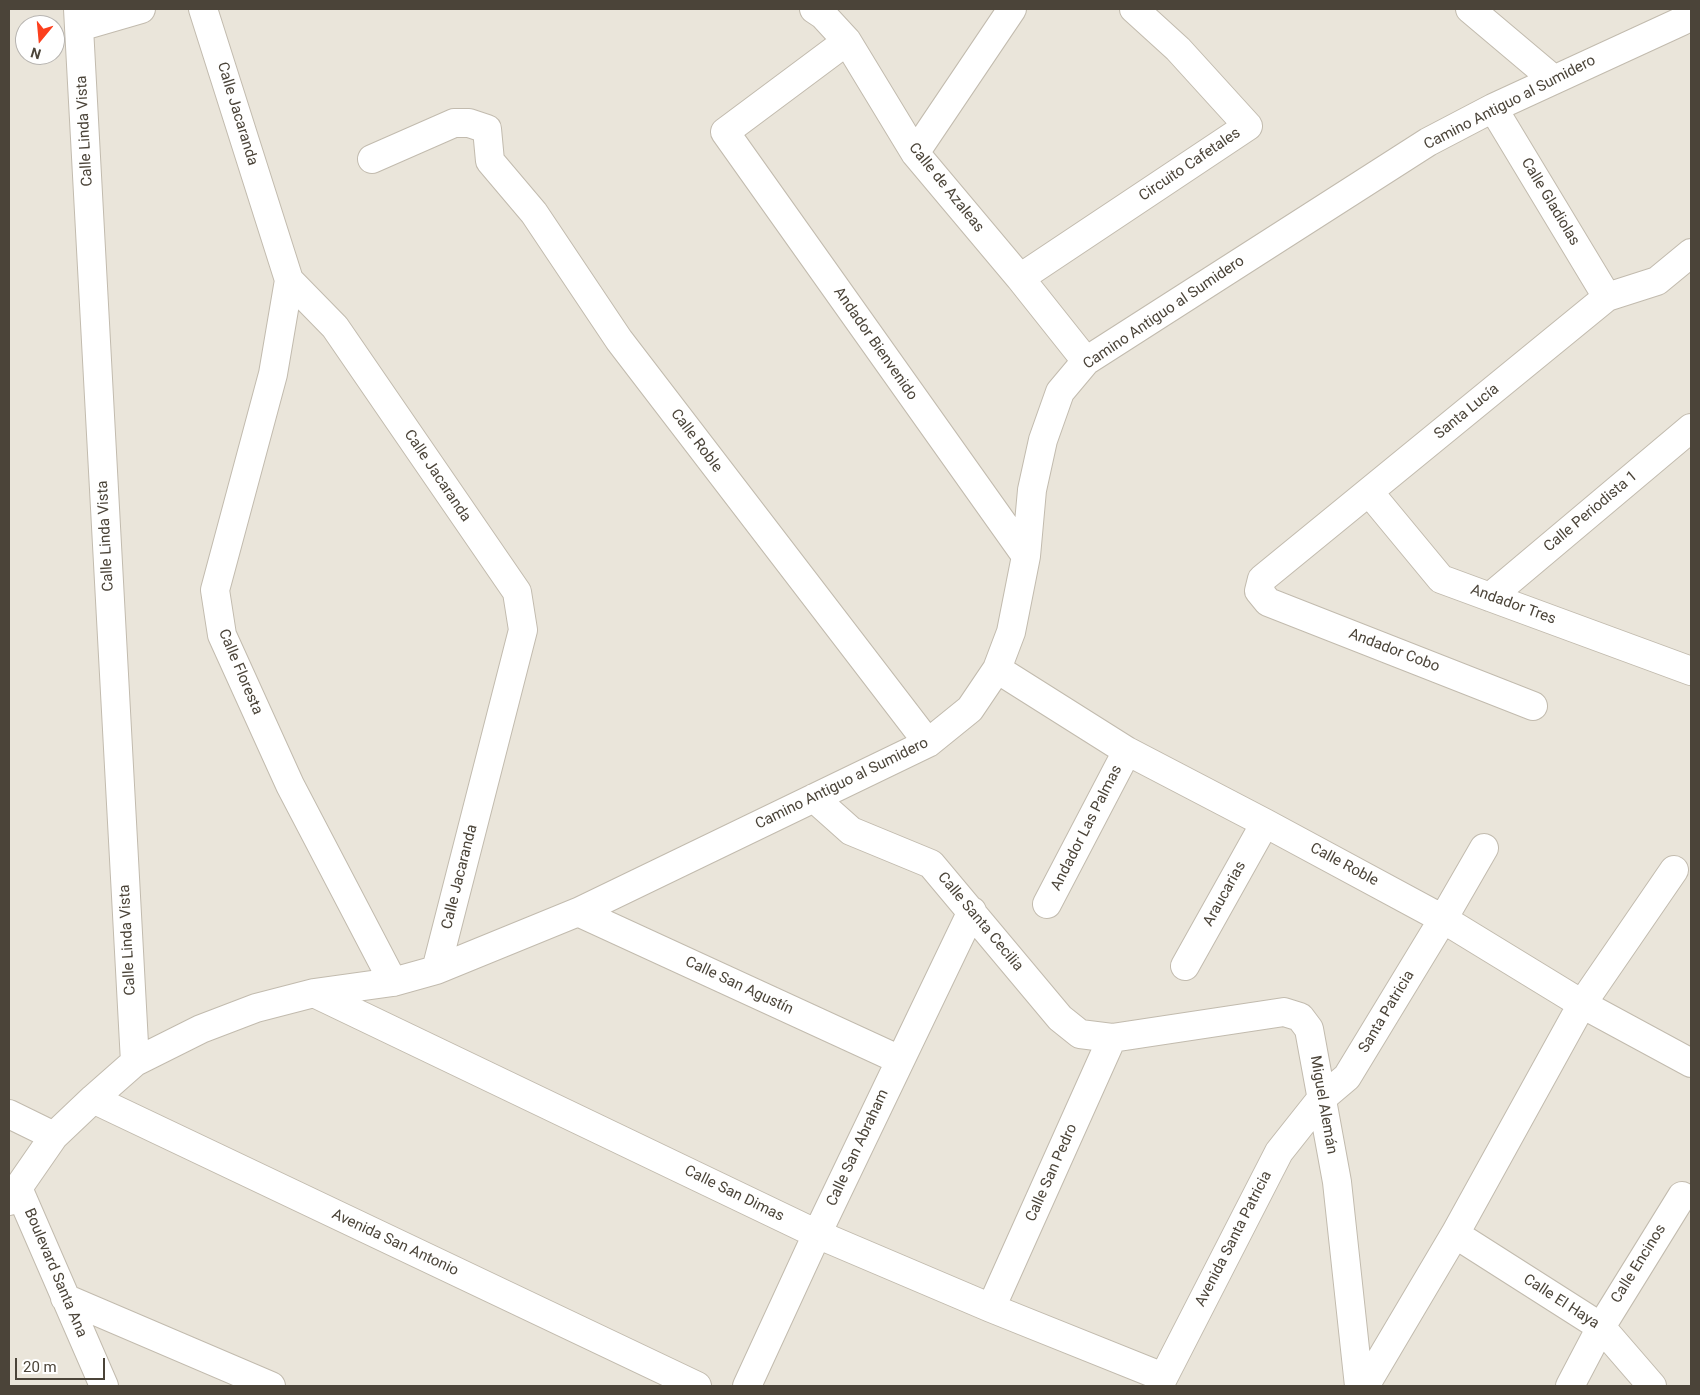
<!DOCTYPE html>
<meta charset="utf-8">
<style>
body{margin:0}
#map{position:relative;width:1700px;height:1395px;overflow:hidden;background:#f6f3ec;font-family:Roboto,sans-serif}
canvas{display:block}
.frame{position:absolute;inset:0;border:10px solid #4b4439;pointer-events:none}
.north{position:absolute;left:15px;top:15px;width:50px;height:50px;box-sizing:border-box;background:#fff;border:1px solid #b7b4b0;border-radius:50%;rotate:197deg;font-size:14px;font-weight:700;line-height:20px;text-align:center;color:#4b4439}
.north::after{content:'';display:block;margin:auto;width:18px;height:22px;background:#fc3f1d;clip-path:polygon(50% 0,100% 100%,50% 72%,0 100%)}
.scale{position:absolute;left:15px;top:1358px;width:90px;height:22px;box-sizing:border-box;border:2px solid #4b4439;border-top:0;padding-left:6px;font-size:15px;line-height:18px;white-space:nowrap;color:#4b4439;-webkit-text-stroke:4px #fff;paint-order:stroke}
</style>
<div id="map">
<canvas width="1700" height="1395"></canvas>
<div class="frame"></div>
<div class="north">N</div>
<div class="scale">20 m</div>
</div>
<script>
const ctx = document.querySelector('canvas').getContext('2d');
ctx.lineJoin = 'round';
function fill(path, color) { ctx.fillStyle = color; ctx.fill(path, 'evenodd'); }
const poly = rows => new Path2D(rows.map(r => 'M' + r).join(''));
function trace(path, color, width, dash) { ctx.strokeStyle = color; ctx.lineWidth = width; ctx.lineCap = dash ? 'butt' : 'round'; ctx.setLineDash(dash || []); ctx.stroke(path); }
function drawText(font, color, halo, rows, align = 'center') {
  ctx.font = font + ' Roboto,sans-serif'; ctx.lineWidth = 4.5; ctx.setLineDash([]); ctx.textBaseline = 'middle'; ctx.strokeStyle = halo; ctx.fillStyle = color; for (const [text, x, y, turn = 0] of rows) {
    ctx.save(); ctx.translate(x, y); ctx.rotate((+turn || 0) * Math.PI / 180); ctx.textAlign = isNaN(turn) ? turn : align; if (halo) ctx.strokeText(text, 0, 0); ctx.fillText(text, 0, 0); ctx.restore();
  }
}
fill(poly([
 [9,9,1691,9,1691,1386,9,1386],
 [25,25,55,25,55,55,25,55]
]), '#eae5da');
const minor = poly([
 [78,9,135,1062],
 [203,9,289,280,335,327,517,592,523,630,436,970],
 [814,9,823,15,847,41,915,153,1020,278,1086,361],
 [1470,9,1553,79],
 [79,27,141,9],
 [847,41,725,132,1026,556],
 [1493,108,1607,297],
 [915,153,1012,9],
 [372,159,454,123,469,123,487,129,490,161,534,213,619,340,928,743],
 [1020,278,1248,126,1178,49,1134,9],
 [289,280,273,374,215,590,222,635,290,785,393,982],
 [1369,492,1441,579,1691,671],
 [1490,597,1691,428],
 [997,669,1127,751,1265,823,1443,919,1582,1004,1691,1063],
 [1533,706,1268,602,1259,591,1262,579,1607,297,1657,281,1691,253],
 [814,798,851,831,931,864,1060,1018,1080,1034,1112,1038,1284,1012,1300,1017,1309,1029,1337,1182,1359,1386],
 [1047,904,1127,751],
 [578,912,900,1060],
 [1185,966,1265,823],
 [314,993,817,1234,991,1308,1163,1377],
 [93,1099,697,1386],
 [9,1114,54,1136],
 [18,1188,104,1386],
 [9,1201,54,1136,93,1099,135,1062,201,1029,256,1008,314,993,393,982,436,970,578,912,928,743,970,709,997,669,1011,632,1026,556,1032,490,1043,440,1060,392,1086,361,1428,142,1493,108,1682,21,1691,15],
 [1455,1234,1601,1327,1652,1386],
 [65,1298,271,1386],
 [991,1308,1112,1038],
 [747,1386,817,1234,972,911],
 [1159,1386,1279,1152,1321,1099,1347,1077,1443,919,1484,848],
 [1365,1386,1455,1234,1582,1004,1674,870],
 [1570,1386,1601,1327,1682,1196]
]);
trace(minor, '#c2bbae', 30);
trace(minor, '#fff', 28);
drawText('15px', '#4b4439', '#fff', [
 ["Camino Antiguo al Sumidero",1510,103,-27],
 ["Calle Jacaranda",237,114,73],
 ["Calle Linda Vista",85,131,-93],
 ["Circuito Cafetales",1190,165,-34],
 ["Calle de Azaleas",946,188,51],
 ["Calle Gladiolas",1550,202,59],
 ["Camino Antiguo al Sumidero",1164,313,-34],
 ["Andador Bienvenido",875,344,55],
 ["Santa Lucía",1467,412,-39],
 ["Calle Roble",696,441,53],
 ["Calle Jacaranda",437,476,56],
 ["Calle Periodista 1",1591,512,-40],
 ["Calle Linda Vista",106,536,-93],
 ["Andador Tres",1513,605,20],
 ["Andador Cobo",1394,651,21],
 ["Calle Floresta",240,672,67],
 ["Camino Antiguo al Sumidero",842,784,-26],
 ["Andador Las Palmas",1087,828,-63],
 ["Calle Roble",1344,865,28],
 ["Calle Jacaranda",460,877,-76],
 ["Araucarias",1225,894,-61],
 ["Calle Santa Cecilia",980,922,50],
 ["Calle Linda Vista",128,940,-93],
 ["Calle San Agustín",739,986,25],
 ["Santa Patricia",1387,1012,-59],
 ["Miguel Alemán",1323,1105,80],
 ["Calle San Abraham",858,1148,-65],
 ["Calle San Pedro",1052,1173,-66],
 ["Calle San Dimas",734,1194,26],
 ["Avenida Santa Patricia",1234,1239,-63],
 ["Avenida San Antonio",395,1243,25],
 ["Calle Encinos",1639,1264,-58],
 ["Boulevard Santa Ana",55,1273,67],
 ["Calle El Haya",1561,1302,33]
]);
</script>
